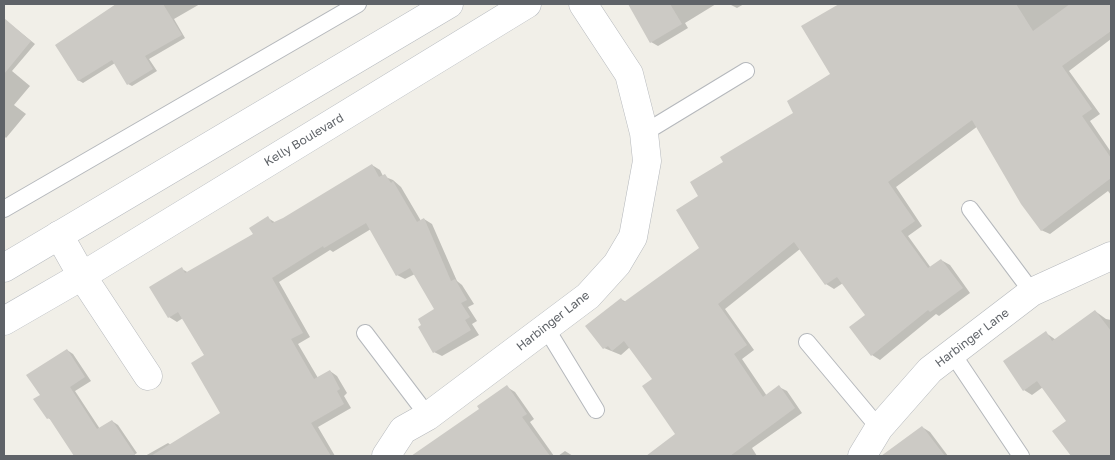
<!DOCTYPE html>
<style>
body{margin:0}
#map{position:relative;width:1115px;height:460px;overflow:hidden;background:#f1efe8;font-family:"Golos Text",sans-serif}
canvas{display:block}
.frame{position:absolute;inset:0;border:5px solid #5f6368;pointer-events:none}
</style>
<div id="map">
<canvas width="1115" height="460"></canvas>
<div class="frame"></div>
</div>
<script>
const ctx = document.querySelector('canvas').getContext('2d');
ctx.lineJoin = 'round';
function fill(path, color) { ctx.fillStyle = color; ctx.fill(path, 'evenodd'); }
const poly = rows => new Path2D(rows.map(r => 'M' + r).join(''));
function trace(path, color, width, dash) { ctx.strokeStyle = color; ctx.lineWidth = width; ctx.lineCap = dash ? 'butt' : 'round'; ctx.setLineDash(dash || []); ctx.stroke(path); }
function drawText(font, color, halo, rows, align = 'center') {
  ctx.font = font + ' "Golos Text",sans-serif'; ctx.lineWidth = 4; ctx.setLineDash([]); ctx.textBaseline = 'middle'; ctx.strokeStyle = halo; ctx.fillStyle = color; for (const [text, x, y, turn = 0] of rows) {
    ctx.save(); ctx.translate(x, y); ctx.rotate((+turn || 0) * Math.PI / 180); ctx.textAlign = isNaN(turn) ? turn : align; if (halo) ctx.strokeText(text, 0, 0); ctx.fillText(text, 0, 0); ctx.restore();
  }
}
fill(poly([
 [118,4,200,4,174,19,185,38,149,59,157,71,132,86,128,84,115,63,83,83,78,80,57,45],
 [645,4,716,4,685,23,688,28,658,46,651,42,633,11],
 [729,4,744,4,737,8],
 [842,4,932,4,936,27,974,4,1111,4,1111,39,1069,71,1100,114,1090,121,1111,152,1111,195,1108,191,1050,234,1041,230,978,126,896,187,922,226,908,236,931,268,941,260,950,265,970,293,939,316,936,314,880,360,872,355,867,315,843,283,834,289,826,284,800,249,725,309,754,350,742,359,767,396,779,387,787,391,802,413,752,448,757,456,648,456,677,434,654,379,630,347,621,355,604,348,621,299,626,302,700,249,700,197,725,163,795,113,832,75,803,27],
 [4,19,35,44,12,71,30,86,14,105,26,114,6,138,4,136],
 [372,165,380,170,383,176,393,180,401,187,421,221,424,219,432,224,457,281,462,285,474,304,468,307,477,321,472,324,479,335,442,356,434,352,436,309,415,274,405,279,397,275,371,229,333,252,330,250,279,282,310,337,298,344,318,378,330,371,337,376,347,393,344,396,351,408,318,427,335,456,145,456,168,443,171,445,222,413,205,356,183,318,177,322,169,317,182,269,189,273,254,234,268,218,276,223],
 [1095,311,1106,319,1111,320,1111,456,1076,456,1069,452,1067,421,1043,387,1032,395,1024,390,1046,333,1056,340],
 [67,350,73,354,91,381,75,391,100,429,112,421,118,425,137,453,132,456,75,456,53,421,48,418,41,395],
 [507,387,515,392,534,419,530,422,554,456,424,456,420,451,481,410],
 [922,427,930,432,948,456,904,456,896,446],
 [565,451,573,456,558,456]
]), '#0003');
fill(poly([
 [116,4,163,4,182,35,145,56,153,69,127,85,112,60,78,81,55,45],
 [628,4,670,4,682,24,650,43],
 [839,4,1016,4,1033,31,1070,4,1111,4,1111,31,1062,66,1092,109,1082,116,1111,158,1111,178,1041,231,1021,204,972,120,888,182,915,221,901,231,928,268,941,259,963,288,930,312,928,310,871,356,849,327,865,315,837,277,825,285,794,242,718,304,747,345,734,354,763,397,779,385,795,408,730,456,646,456,675,434,642,386,652,379,624,341,612,351,608,346,603,349,585,326,621,298,624,302,699,248,676,210,698,196,690,182,723,162,720,157,793,113,787,101,830,74,801,26],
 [4,18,31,41,4,74],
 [372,164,379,177,385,174,391,183,393,181,417,222,424,218,451,281,455,279,467,300,461,303,470,317,465,320,471,330,433,353,418,327,421,325,418,319,434,309,410,268,396,276,366,223,324,248,323,246,272,278,303,333,291,339,314,379,330,370,340,389,337,391,344,404,311,423,331,456,151,456,220,413,191,363,204,355,178,312,168,318,149,287,182,267,185,273,253,234,249,228,268,216,272,223,283,218],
 [1095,310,1111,331,1111,456,1071,456,1052,431,1066,421,1037,381,1023,391,1003,361,1046,331,1052,341],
 [67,349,85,377,70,387,97,429,112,420,136,456,74,456,49,418,47,419,33,399,40,395,26,375],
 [507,385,527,414,522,417,550,456,411,456,479,409,477,406],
 [922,426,945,456,881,456]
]), '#cccac5');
const service = poly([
 [644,133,746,71],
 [4,209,358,4],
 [970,209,1032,292],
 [546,328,596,410],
 [365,333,428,416],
 [807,342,879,428],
 [952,353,1021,456]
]);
const minor = poly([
 [59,235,82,276,148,376],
 [386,456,403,430,428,416,588,296,617,264,633,237,647,161,644,133,629,74,583,4],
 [862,456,879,428,930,370,1032,292,1111,256]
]);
const secondary = poly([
 [4,268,449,4],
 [4,321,82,276,527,4]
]);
trace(service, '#b5b8bc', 18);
trace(minor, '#b5b8bc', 29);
trace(secondary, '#b6babf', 29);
trace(service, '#fff', 16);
trace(minor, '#fff', 28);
trace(secondary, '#fff', 28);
drawText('12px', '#5f6368', '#fff', [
 ["Kelly Boulevard",304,140,-31],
 ["Harbinger Lane",553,321,-38],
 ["Harbinger Lane",972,338,-37]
]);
</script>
